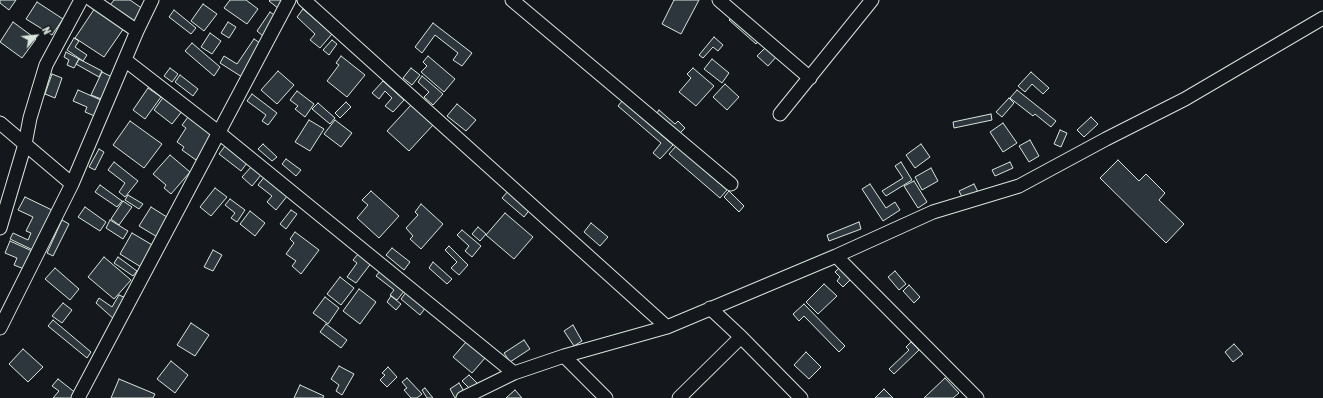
<!DOCTYPE html>
<style>
body{margin:0}
#map{position:relative;width:1323px;height:398px;overflow:hidden;background:#14181c;font-family:"Asap Condensed",sans-serif}
canvas{display:block}
.north{position:absolute;left:16px;top:16px;width:40px;height:40px;-webkit-text-stroke:3px #14181c;paint-order:stroke;rotate:63deg;font-size:11px;font-weight:700;line-height:16px;text-align:center;color:#d8e6dc}
.north::after{content:'';display:block;margin:auto;width:14px;height:18px;background:#d8e6dc;clip-path:polygon(50% 0,100% 100%,50% 72%,0 100%)}
</style>
<div id="map">
<canvas width="1323" height="398"></canvas>
<div class="north">N</div>
</div>
<script>
const ctx = document.querySelector('canvas').getContext('2d');
ctx.lineJoin = 'round';
function fill(path, color) { ctx.fillStyle = color; ctx.fill(path, 'evenodd'); }
const poly = rows => new Path2D(rows.map(r => 'M' + r).join(''));
function trace(path, color, width, dash) { ctx.strokeStyle = color; ctx.lineWidth = width; ctx.lineCap = dash ? 'butt' : 'round'; ctx.setLineDash(dash || []); ctx.stroke(path); }
const building = poly([
 [0,0,16,0,9,10,0,3,0,0],
 [114,0,130,0,143,9,132,26,107,9,114,0],
 [230,0,246,0,258,9,247,24,224,8,230,0],
 [270,0,285,0,279,9,269,1,270,0],
 [674,0,699,0,681,34,662,24,674,0],
 [37,2,63,19,52,35,26,19,37,2],
 [203,4,217,14,204,31,191,21,203,4],
 [95,8,124,28,104,57,75,38,95,8],
 [303,9,332,34,320,48,310,40,315,34,297,17,303,9],
 [174,10,196,28,191,34,169,17,174,10],
 [270,12,277,17,263,36,257,31,270,12],
 [733,16,759,40,756,44,729,20,733,16],
 [13,22,36,39,22,58,0,42,13,22],
 [228,22,236,27,229,38,221,33,228,22],
 [433,23,472,53,462,66,453,60,458,53,435,35,422,53,415,47,433,23],
 [210,33,221,41,212,54,201,47,210,33],
 [714,37,723,45,718,51,713,47,703,58,699,55,714,37],
 [74,38,79,41,75,47,87,55,83,61,67,50,74,38],
 [254,39,263,45,242,77,220,63,224,56,237,64,254,39],
 [332,40,337,44,329,55,323,50,332,40],
 [192,43,220,67,214,76,185,51,192,43],
 [767,46,777,56,768,66,757,56,767,46],
 [66,52,79,59,74,68,67,65,69,60,64,57,66,52],
 [341,56,365,75,347,97,327,81,339,65,336,63,341,56],
 [428,56,455,79,444,92,421,72,427,66,423,62,428,56],
 [79,59,102,71,99,77,76,64,79,59],
 [712,59,729,73,722,83,704,69,712,59],
 [170,68,178,74,172,82,164,76,170,68],
 [411,68,420,75,412,85,403,78,411,68],
 [693,68,714,86,696,106,679,92,691,78,687,74,693,68],
 [278,71,294,85,277,104,261,90,278,71],
 [102,72,114,78,104,100,91,95,102,72],
 [1031,72,1049,88,1043,94,1032,84,1025,92,1018,86,1031,72],
 [52,74,62,78,55,98,45,94,52,74],
 [180,75,198,89,193,96,175,82,180,75],
 [422,76,443,94,433,105,424,97,429,92,418,82,422,76],
 [383,81,404,100,393,112,385,106,392,98,385,91,379,99,372,93,383,81],
 [725,84,739,97,727,110,713,97,725,84],
 [148,88,161,97,145,119,133,110,148,88],
 [78,90,103,101,97,117,85,112,87,107,73,101,78,90],
 [1017,90,1056,121,1051,127,1035,114,1033,116,1010,98,1017,90],
 [297,91,314,104,305,117,295,109,298,106,290,100,297,91],
 [252,94,277,113,268,125,262,121,266,115,247,101,252,94],
 [165,95,183,110,172,124,154,110,165,95],
 [1009,98,1014,103,1002,117,996,112,1009,98],
 [622,101,673,145,660,159,653,153,661,143,618,106,622,101],
 [346,102,351,107,340,118,335,113,346,102],
 [318,103,335,118,330,124,312,109,318,103],
 [457,104,476,120,466,131,447,116,457,104],
 [411,105,433,125,409,151,387,131,411,105],
 [659,110,675,124,678,121,685,128,679,134,656,114,659,110],
 [991,114,992,120,954,128,953,122,991,114],
 [188,117,213,136,196,160,182,150,184,147,177,142,186,128,182,125,188,117],
 [1091,117,1098,124,1084,137,1077,130,1091,117],
 [309,120,324,129,310,151,295,142,309,120],
 [335,120,352,133,341,147,324,134,335,120],
 [130,121,162,144,144,168,113,145,130,121],
 [1003,123,1017,143,1003,152,990,132,1003,123],
 [1060,130,1067,133,1061,147,1054,144,1060,130],
 [1030,140,1039,156,1029,162,1019,146,1030,140],
 [263,144,277,157,272,161,258,149,263,144],
 [921,144,930,157,915,168,906,155,921,144],
 [225,146,247,163,241,171,219,154,225,146],
 [676,146,727,190,720,198,669,154,676,146],
 [99,149,104,152,95,170,89,167,99,149],
 [170,155,190,172,171,194,164,188,166,185,153,174,170,155],
 [286,159,301,170,296,176,282,164,286,159],
 [1118,160,1139,181,1146,174,1165,193,1159,200,1184,224,1166,243,1100,178,1118,160],
 [114,162,138,181,125,197,119,192,125,183,108,170,114,162],
 [901,162,912,180,886,196,882,191,903,178,895,166,901,162],
 [1010,162,1013,168,995,176,992,170,1010,162],
 [252,166,261,175,252,186,242,177,252,166],
 [931,168,938,181,922,190,915,177,931,168],
 [265,176,288,195,276,210,267,202,272,196,258,185,265,176],
 [914,181,927,202,918,208,904,186,914,181],
 [870,184,886,208,895,202,900,210,883,221,862,189,870,184],
 [974,184,979,194,964,201,959,191,974,184],
 [100,185,122,201,117,207,95,192,100,185],
 [215,188,227,197,211,216,200,207,215,188],
 [510,189,531,208,524,217,502,198,510,189],
 [371,191,399,216,379,238,357,218,368,205,362,200,371,191],
 [729,191,744,206,739,212,724,197,729,191],
 [128,195,143,204,139,209,125,200,128,195],
 [25,197,54,211,35,251,10,239,13,233,28,240,31,233,26,231,33,217,18,210,25,197],
 [230,199,245,210,237,222,231,218,235,213,225,205,230,199],
 [123,201,132,207,119,225,111,219,123,201],
 [421,204,443,224,421,249,410,239,413,236,406,228,418,215,415,212,421,204],
 [85,207,106,222,100,231,78,217,85,207],
 [151,207,170,219,159,238,139,226,151,207],
 [291,210,297,214,286,229,280,224,291,210],
 [250,211,265,223,255,236,240,224,250,211],
 [505,213,533,237,514,259,486,235,505,213],
 [62,220,69,224,53,256,47,253,62,220],
 [110,220,128,231,123,239,106,228,110,220],
 [859,222,861,229,829,241,827,235,859,222],
 [591,223,608,237,600,246,584,232,591,223],
 [478,227,486,234,480,241,472,234,478,227],
 [462,230,481,246,472,257,465,251,469,246,457,235,462,230],
 [295,232,319,250,301,274,292,266,296,261,286,254,294,243,290,239,295,232],
 [132,233,154,246,141,267,120,254,132,233],
 [10,241,32,251,24,269,14,265,17,258,5,253,10,241],
 [449,246,468,265,459,275,451,268,457,262,445,250,449,246],
 [392,248,410,262,404,270,386,255,392,248],
 [213,250,222,255,213,271,204,267,213,250],
 [359,253,372,262,356,283,347,277,357,263,353,260,359,253],
 [104,257,131,280,114,299,88,277,104,257],
 [118,257,137,271,133,276,114,263,118,257],
 [433,262,452,279,447,284,429,268,433,262],
 [55,268,79,289,70,300,45,279,55,268],
 [839,268,851,279,843,287,837,281,840,277,835,272,839,268],
 [381,270,405,290,397,300,390,295,394,290,376,276,381,270],
 [895,271,906,284,899,290,888,277,895,271],
 [340,277,354,288,341,305,327,294,340,277],
 [824,284,837,296,818,314,806,302,824,284],
 [909,285,920,297,914,303,903,291,909,285],
 [359,289,376,302,360,324,343,311,359,289],
 [407,291,426,307,420,315,401,299,407,291],
 [119,295,126,298,115,320,96,303,99,298,112,307,119,295],
 [391,296,401,304,396,310,387,302,391,296],
 [325,297,339,308,328,324,313,313,325,297],
 [63,303,72,310,62,323,52,316,63,303],
 [804,304,845,346,839,352,804,316,799,321,793,314,804,304],
 [53,320,91,352,87,358,48,326,53,320],
 [191,323,209,335,195,356,177,345,191,323],
 [326,324,347,340,341,348,320,332,326,324],
 [573,325,582,341,574,346,564,331,573,325],
 [524,340,530,349,510,362,504,353,524,340],
 [466,342,485,358,472,373,453,357,466,342],
 [911,342,919,350,894,374,889,369,909,350,906,347,911,342],
 [1234,344,1243,354,1233,362,1225,352,1234,344],
 [23,349,43,367,28,382,9,364,23,349],
 [806,352,821,367,809,379,794,365,806,352],
 [171,361,188,375,175,393,157,379,171,361],
 [339,366,354,374,342,395,336,391,339,385,331,379,339,366],
 [388,367,397,377,387,387,380,380,385,375,382,373,388,367],
 [469,375,478,384,471,390,462,381,469,375],
 [407,378,422,394,417,398,411,398,404,390,407,388,402,382,407,378],
 [945,378,959,393,953,398,924,398,945,378],
 [58,379,77,394,75,398,53,398,59,391,52,386,58,379],
 [119,379,155,394,153,398,111,398,119,379],
 [459,383,465,393,455,398,450,389,459,383],
 [300,385,324,396,323,398,294,398,300,385],
 [425,388,433,398,427,398,422,390,425,388],
 [884,389,893,398,875,398,884,389],
 [515,390,522,398,506,398,515,390]
]);
fill(building, '#2c363c');
trace(building, '#d8e6dc', 1);
const minor = poly([
 [92,0,137,31],
 [304,0,667,327],
 [512,0,731,184],
 [719,0,810,78],
 [125,60,218,132,514,373],
 [780,114,872,0],
 [0,123,72,184],
 [0,228,25,144,30,118,46,65,81,0],
 [836,256,977,398],
 [710,308,741,337,801,398],
 [0,328,72,184,137,31,152,0],
 [564,356,606,398],
 [78,398,289,0],
 [463,398,514,373,564,356,667,327,836,256,933,212,1019,186,1106,139,1185,99,1323,18],
 [679,398,741,337]
]);
trace(minor, '#d8e6dc', 15);
trace(minor, '#14181c', 13);
</script>
